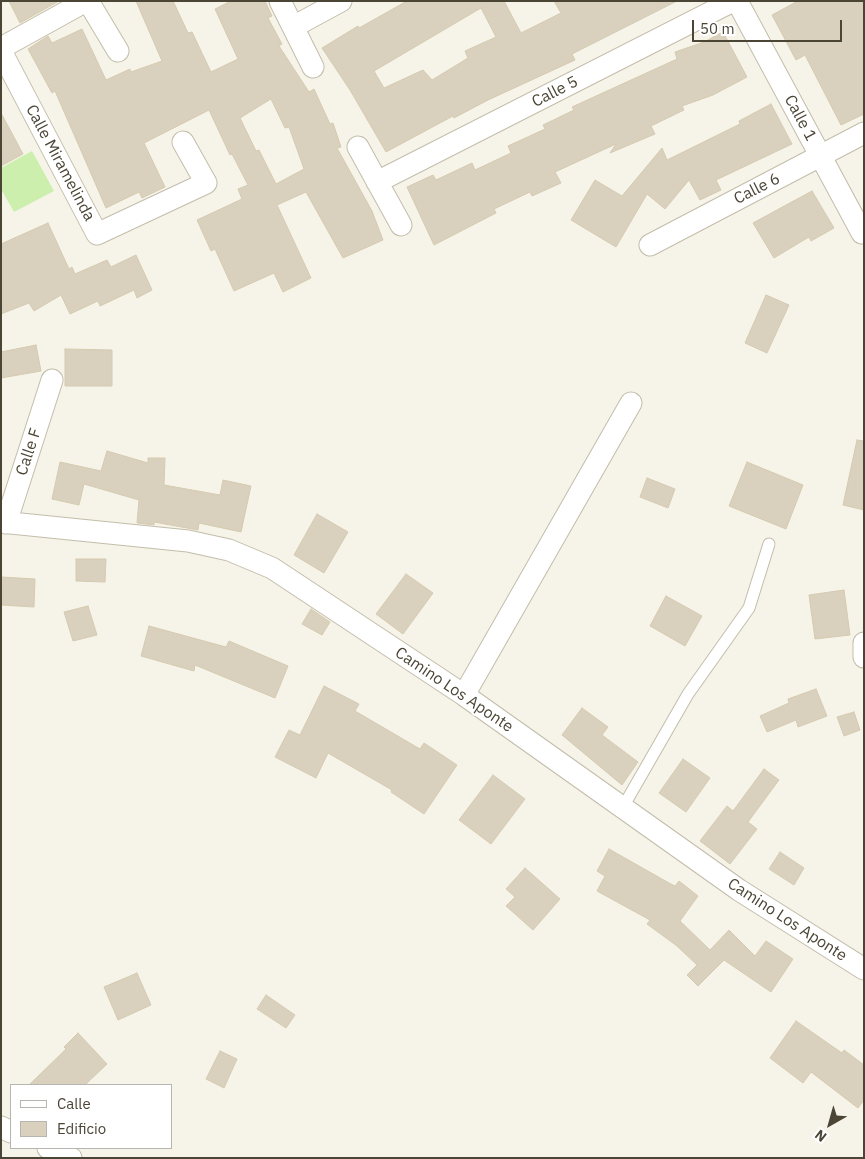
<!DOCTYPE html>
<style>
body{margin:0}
#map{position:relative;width:865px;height:1159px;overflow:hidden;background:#f6f3e9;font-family:"IBM Plex Sans",sans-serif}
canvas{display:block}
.frame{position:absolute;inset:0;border:2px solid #4b4536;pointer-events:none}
.legend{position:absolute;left:10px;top:1084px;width:162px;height:65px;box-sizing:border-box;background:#fff;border:1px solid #b7b5af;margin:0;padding:6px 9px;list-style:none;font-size:15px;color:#4b4536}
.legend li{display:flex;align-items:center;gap:10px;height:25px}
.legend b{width:25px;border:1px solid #b7b5af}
.north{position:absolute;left:805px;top:1099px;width:50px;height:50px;-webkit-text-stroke:4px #fff;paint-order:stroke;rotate:218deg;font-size:14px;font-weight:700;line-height:20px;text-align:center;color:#4b4536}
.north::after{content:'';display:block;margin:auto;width:18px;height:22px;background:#4b4536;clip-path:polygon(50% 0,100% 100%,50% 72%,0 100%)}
.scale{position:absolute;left:692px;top:20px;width:150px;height:22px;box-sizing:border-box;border:2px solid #4b4536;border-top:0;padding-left:6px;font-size:15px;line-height:18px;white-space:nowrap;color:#4b4536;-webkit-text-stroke:4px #fff;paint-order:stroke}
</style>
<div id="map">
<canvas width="865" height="1159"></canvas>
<div class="frame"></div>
<ul class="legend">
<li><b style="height:6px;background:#fff"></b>Calle</li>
<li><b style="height:14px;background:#d9d1bd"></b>Edificio</li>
</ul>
<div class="north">N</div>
<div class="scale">50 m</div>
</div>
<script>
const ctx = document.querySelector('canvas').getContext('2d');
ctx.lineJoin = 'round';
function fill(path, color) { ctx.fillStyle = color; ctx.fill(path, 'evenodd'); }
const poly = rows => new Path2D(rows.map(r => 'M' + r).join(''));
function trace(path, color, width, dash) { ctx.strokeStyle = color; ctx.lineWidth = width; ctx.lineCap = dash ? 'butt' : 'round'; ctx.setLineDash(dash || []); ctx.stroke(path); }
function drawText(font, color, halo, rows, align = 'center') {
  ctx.font = font + ' "IBM Plex Sans",sans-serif'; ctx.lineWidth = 4.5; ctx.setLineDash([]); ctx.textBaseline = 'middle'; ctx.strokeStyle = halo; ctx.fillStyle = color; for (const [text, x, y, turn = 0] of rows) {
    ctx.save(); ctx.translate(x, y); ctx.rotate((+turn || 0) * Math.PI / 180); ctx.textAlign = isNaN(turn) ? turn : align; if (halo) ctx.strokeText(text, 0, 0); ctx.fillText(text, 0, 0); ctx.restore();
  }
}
fill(poly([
 [32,151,54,191,14,212,1,189,1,168]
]), '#ccefae');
const building = poly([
 [9,1,59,1,20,23,9,1],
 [136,1,173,1,188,33,192,32,211,72,238,59,215,9,231,1,265,1,272,16,268,18,282,44,279,46,309,92,314,89,330,124,333,123,341,147,337,148,372,211,383,240,343,258,306,192,277,205,311,278,283,292,274,273,234,291,215,249,211,251,197,220,242,199,238,189,248,185,232,154,230,155,209,110,144,143,165,187,142,198,139,192,106,208,55,91,52,93,28,49,48,36,52,43,82,29,106,80,130,69,131,72,162,61,136,1],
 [271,99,285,128,289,127,304,169,276,184,259,150,256,151,240,118,271,99],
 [407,1,504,1,521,33,561,13,554,1,677,1,572,54,575,60,488,100,454,118,453,116,386,152,350,90,322,48,358,26,359,28,407,1],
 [481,8,496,37,465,51,468,58,432,80,423,70,384,88,374,71,481,8],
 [798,1,864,1,864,114,841,125,805,55,796,60,772,15,798,1],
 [723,32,747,77,713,95,682,106,684,110,651,126,655,134,610,153,616,144,555,172,561,183,532,196,530,192,494,209,496,213,434,245,407,187,433,175,436,180,472,163,475,170,511,153,508,146,545,129,543,125,574,110,572,107,677,59,675,52,704,42,723,32],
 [771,104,792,144,716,180,721,190,700,200,689,180,665,209,647,194,616,247,571,220,595,180,622,196,662,148,667,160,740,124,739,121,771,104],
 [1,113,23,154,1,166,1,113],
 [812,191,834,228,811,241,809,237,774,258,753,223,812,191],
 [48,223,69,269,72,267,75,274,107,260,111,267,136,255,152,290,137,298,134,290,100,306,98,301,70,314,61,295,34,311,29,303,1,314,1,244,48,223],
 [766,295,789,305,767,353,745,343,766,295],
 [36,345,41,371,1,378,1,352,36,345],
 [65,349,112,350,112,386,65,386,65,349],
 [857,440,864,441,864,510,843,505,857,440],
 [107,451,148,463,148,458,165,458,164,485,220,495,223,480,251,486,241,532,199,523,198,530,154,522,154,525,137,523,139,500,84,484,79,505,52,499,60,462,101,471,107,451],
 [747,462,803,485,786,529,729,506,747,462],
 [647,478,675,489,668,508,640,497,647,478],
 [317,514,348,532,324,573,294,555,317,514],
 [76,559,106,559,105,582,76,581,76,559],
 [406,574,433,593,403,634,376,614,406,574],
 [1,577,35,579,34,607,1,605,1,577],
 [844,590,850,635,815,639,809,595,844,590],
 [666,596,702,616,685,646,650,626,666,596],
 [88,606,97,635,73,641,64,612,88,606],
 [311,609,330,622,322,635,302,624,311,609],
 [149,626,226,647,229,641,288,666,275,698,195,665,194,671,141,656,149,626],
 [324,686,359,704,355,711,420,749,424,743,457,765,424,814,391,792,392,790,328,753,316,778,275,757,289,730,300,735,324,686],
 [816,689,827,716,798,727,796,720,767,732,760,716,789,703,788,699,816,689],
 [582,708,608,727,602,735,638,762,622,785,562,735,582,708],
 [854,712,860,730,844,736,837,717,854,712],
 [683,759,710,778,686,812,659,793,683,759],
 [764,769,779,780,748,822,757,829,730,864,700,841,727,806,733,811,764,769],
 [493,775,525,799,491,844,459,820,493,775],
 [609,849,669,883,675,886,679,881,698,896,680,921,710,950,729,930,755,956,766,941,793,959,771,992,724,960,698,986,687,975,697,965,677,946,647,924,650,920,597,891,605,876,597,871,609,849],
 [780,852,804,868,794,885,769,869,780,852],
 [525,868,560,899,533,930,506,906,515,897,506,889,525,868],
 [137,973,151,1005,118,1020,104,987,137,973],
 [266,995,295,1015,286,1028,257,1009,266,995],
 [796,1021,842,1053,844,1050,864,1065,864,1100,858,1108,811,1072,803,1083,770,1058,796,1021],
 [78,1033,107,1064,85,1085,29,1085,66,1049,64,1047,78,1033],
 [220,1051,237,1059,224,1088,206,1079,220,1051]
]);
fill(building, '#d9d1bd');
trace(building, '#d5caaf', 1);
const lane = poly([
 [623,807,688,694,749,608,769,544]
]);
const street = poly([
 [88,1,118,51],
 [280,1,313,67],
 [737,1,862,233,864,232],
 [293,27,341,1],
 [1,48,86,1],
 [1,51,97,234,206,183,183,142],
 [358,147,401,225],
 [377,182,733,1],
 [650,245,864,133],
 [1,522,188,541,229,550,272,568,464,695,739,890,864,969],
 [6,523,52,380],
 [864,643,864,657],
 [464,695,631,403],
 [1,1127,11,1132],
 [48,1148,71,1158]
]);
trace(lane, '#c3bdaa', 13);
trace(street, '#c3bdaa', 23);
trace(lane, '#fff', 11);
trace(street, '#fff', 21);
drawText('16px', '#4b4536', '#fff', [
 ["Calle 5",555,92,-27],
 ["Calle 1",800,118,62],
 ["Calle Miramelinda",60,163,62],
 ["Calle 6",757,189,-27],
 ["Calle F",29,452,-72],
 ["Camino Los Aponte",454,690,34],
 ["Camino Los Aponte",787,920,33]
]);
</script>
